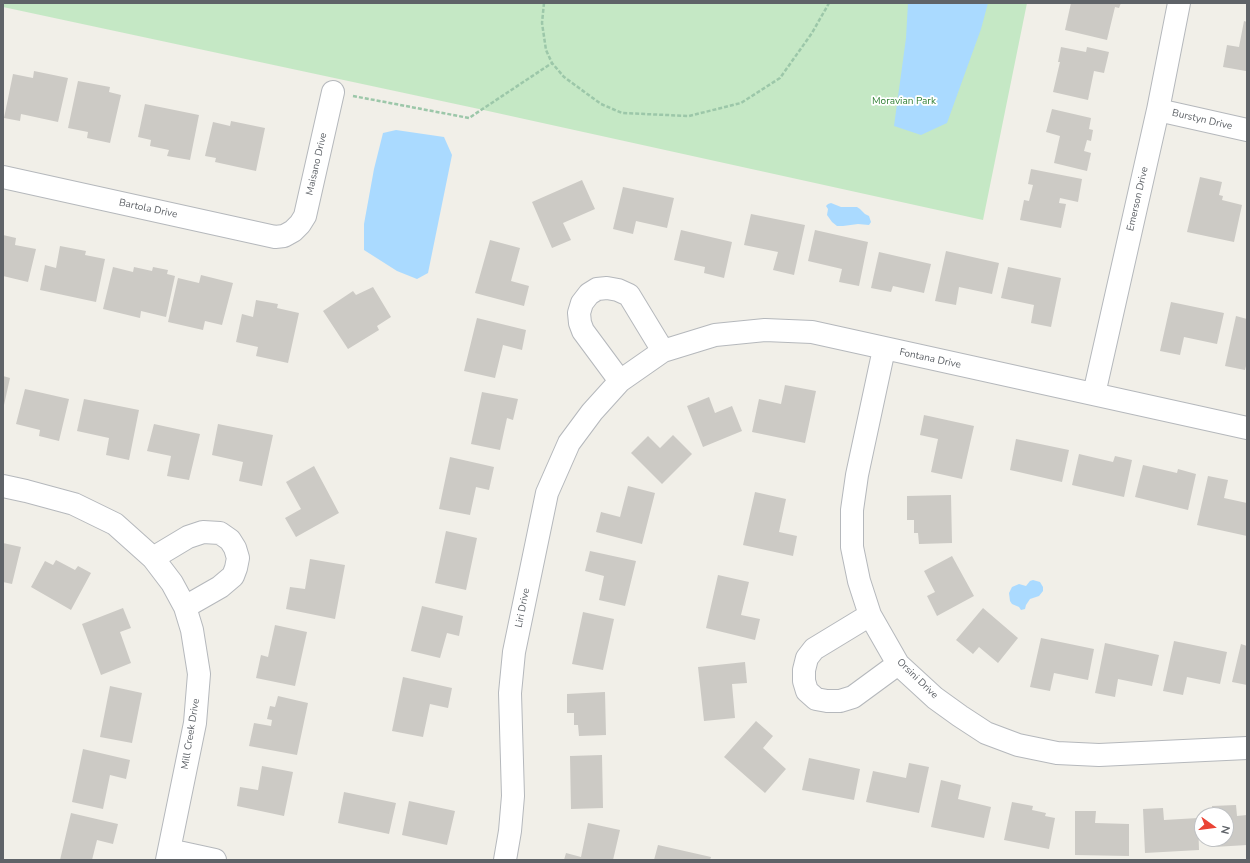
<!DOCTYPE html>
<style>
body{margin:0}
#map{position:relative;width:1250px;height:863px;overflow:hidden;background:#f1efe8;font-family:"Nunito Sans",sans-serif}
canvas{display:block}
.frame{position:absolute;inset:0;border:4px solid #5f6368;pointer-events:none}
.north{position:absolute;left:1194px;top:807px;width:40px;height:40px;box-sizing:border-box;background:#fff;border:1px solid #bfc1c3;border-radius:50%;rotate:104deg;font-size:11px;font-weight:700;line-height:16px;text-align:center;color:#5f6368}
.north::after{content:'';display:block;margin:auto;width:14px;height:18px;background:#ea4335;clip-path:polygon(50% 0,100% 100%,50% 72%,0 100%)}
</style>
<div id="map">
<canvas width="1250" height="863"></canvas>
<div class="frame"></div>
<div class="north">N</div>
</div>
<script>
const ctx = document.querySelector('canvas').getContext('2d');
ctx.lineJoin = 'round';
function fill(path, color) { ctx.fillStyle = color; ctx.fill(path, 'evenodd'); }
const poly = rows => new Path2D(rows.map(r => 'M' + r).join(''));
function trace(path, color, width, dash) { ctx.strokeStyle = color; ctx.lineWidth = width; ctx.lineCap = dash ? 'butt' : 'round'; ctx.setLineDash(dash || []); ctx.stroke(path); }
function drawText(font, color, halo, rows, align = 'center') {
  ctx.font = font + ' "Nunito Sans",sans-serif'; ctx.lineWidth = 3.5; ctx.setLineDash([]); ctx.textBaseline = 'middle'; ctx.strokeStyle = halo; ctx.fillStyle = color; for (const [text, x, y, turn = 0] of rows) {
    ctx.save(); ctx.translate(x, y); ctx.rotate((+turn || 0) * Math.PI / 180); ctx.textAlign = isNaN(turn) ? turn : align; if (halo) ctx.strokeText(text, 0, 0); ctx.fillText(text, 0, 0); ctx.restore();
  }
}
fill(poly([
 [3,3,1027,3,983,220,479,109,3,7]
]), '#c5e8c5');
fill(poly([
 [908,3,988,3,981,29,947,123,921,135,894,126,906,38],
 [396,130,444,137,452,155,428,273,417,279,397,271,364,250,364,224,374,169,383,133],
 [831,203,841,207,857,207,860,209,865,214,869,216,871,222,869,225,858,224,843,226,837,226,832,222,827,215,828,209,826,206,828,204],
 [1033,580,1040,582,1043,587,1043,591,1039,596,1030,599,1026,605,1025,609,1021,610,1019,607,1012,604,1010,601,1009,593,1012,587,1019,584,1026,586,1030,581]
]), '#aadaff');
fill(poly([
 [1071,3,1121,3,1119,8,1115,7,1107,40,1065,30],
 [1244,21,1247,22,1246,71,1223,67,1227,45,1239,47],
 [1061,47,1086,52,1087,47,1109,52,1104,73,1094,71,1088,100,1053,92,1060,62,1058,62],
 [34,71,68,78,58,122,21,114,20,121,4,118,13,74,33,78],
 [78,81,110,87,109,92,121,95,110,143,87,138,88,132,68,128],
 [145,104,199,115,190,160,167,156,169,150,150,146,151,140,138,137],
 [1052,109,1091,118,1089,129,1093,130,1091,141,1087,140,1084,151,1091,153,1087,171,1054,163,1060,136,1046,132],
 [231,121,265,128,256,171,215,162,216,158,205,156,213,122,230,126],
 [1031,169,1082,179,1078,202,1060,198,1059,203,1066,204,1061,228,1020,220,1024,200,1029,201,1033,185,1028,184],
 [1200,177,1222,182,1219,195,1223,196,1222,200,1242,205,1234,242,1187,232],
 [582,180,595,209,563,223,571,240,552,248,532,202],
 [623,187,674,198,667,228,636,221,633,234,613,229],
 [751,214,805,225,794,275,773,270,778,252,744,245],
 [681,230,732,242,724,278,704,273,705,267,674,260],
 [815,230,868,242,859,286,839,282,842,269,808,261],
 [3,235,16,238,15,245,36,249,28,282,3,276],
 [490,240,520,248,511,281,529,286,524,306,475,293],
 [60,246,86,251,85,255,105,259,96,302,40,290,45,265,56,268],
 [946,251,999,263,992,294,959,287,956,305,935,301],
 [879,252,931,264,924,293,893,286,891,292,871,288],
 [113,267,133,272,134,267,152,271,153,267,168,270,167,274,175,276,166,317,141,311,140,318,103,309],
 [1008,267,1061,278,1051,327,1031,323,1034,305,1001,298],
 [201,275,233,283,222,325,205,321,203,330,168,322,178,278,199,283],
 [373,287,391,317,377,326,379,330,348,349,323,311,353,291,356,295],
 [256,300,278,304,277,308,299,313,288,363,256,356,258,347,236,342,242,314,253,317],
 [1171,302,1224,313,1217,344,1184,337,1180,355,1160,351],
 [1236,316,1247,319,1247,362,1245,370,1225,366],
 [477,318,526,330,522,350,503,345,495,378,464,371],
 [3,376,10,378,4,405,3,405],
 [785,385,816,391,805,443,752,432,759,399,781,404],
 [25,389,69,399,59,441,39,436,40,430,16,424],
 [482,392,518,399,513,420,507,418,500,450,471,444],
 [709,397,715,413,732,406,742,431,703,447,687,406],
 [84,399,139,410,129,460,106,455,109,438,77,431],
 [924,415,974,426,962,479,931,472,938,439,920,435],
 [154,424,200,434,189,480,167,476,171,456,147,451],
 [218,424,273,435,262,486,239,481,243,462,212,455],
 [673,435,692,454,662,484,631,453,648,436,660,448],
 [1016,439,1069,450,1062,482,1010,470],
 [1079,454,1113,462,1115,456,1132,460,1124,497,1072,485],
 [450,457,494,467,489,490,476,487,470,515,439,509],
 [1143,465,1177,473,1178,469,1196,474,1188,510,1135,497],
 [314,466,339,513,296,537,285,518,301,509,286,482],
 [1208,476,1228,480,1224,498,1247,503,1247,536,1197,525],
 [628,486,655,493,642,544,596,532,601,512,620,517],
 [755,492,786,499,779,532,797,536,793,556,743,545],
 [951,495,952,543,919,544,918,533,914,533,914,520,907,520,907,496],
 [446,531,477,538,466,590,435,583],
 [3,543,21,547,12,584,3,582],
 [590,551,636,561,625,606,599,600,604,576,585,571],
 [952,556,974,596,937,616,927,596,935,592,924,571],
 [310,559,345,565,335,619,286,609,290,587,305,589],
 [56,560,75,570,78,566,91,573,71,610,31,587,45,561,53,565],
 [718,575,749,582,741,615,760,619,755,640,706,628],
 [422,606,463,616,459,636,447,633,440,658,411,651],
 [123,608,131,628,120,632,131,663,101,675,82,624],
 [983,608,1018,638,998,663,979,647,973,654,956,640],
 [583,612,614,619,603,670,572,664],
 [275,625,307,632,295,686,256,678,261,655,268,657],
 [1041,638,1094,649,1088,680,1054,673,1050,691,1030,687],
 [1174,641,1227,652,1220,684,1187,677,1183,695,1163,691],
 [1105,643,1159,655,1152,686,1118,679,1115,697,1095,693],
 [1241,644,1247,646,1247,685,1232,682],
 [745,662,747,683,732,684,735,718,704,721,698,667],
 [403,677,452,688,448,708,430,704,423,737,392,731],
 [110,686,142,693,132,743,100,737],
 [605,692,606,735,579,736,578,725,574,725,574,713,567,713,567,694],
 [278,696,308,703,297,755,249,746,254,723,271,726,272,720,267,719,270,706,275,707],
 [756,721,773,736,763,748,786,769,765,793,724,757],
 [83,749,130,760,126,779,110,775,103,809,72,802],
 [602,755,603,808,571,809,570,756],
 [809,758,860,769,854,800,802,790],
 [909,763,929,767,919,813,866,802,873,771,906,778],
 [262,766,293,772,284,816,237,806,240,787,258,790],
 [941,780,961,785,958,799,991,807,984,838,931,827],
 [344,792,396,803,389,834,338,823],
 [409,801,455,811,447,845,402,835],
 [1012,802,1033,806,1032,810,1046,813,1045,816,1055,818,1049,849,1004,840],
 [1236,805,1237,816,1247,815,1247,845,1214,847,1214,839,1226,839,1226,815,1212,815,1212,806],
 [1163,808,1164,820,1198,818,1199,850,1145,853,1143,809],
 [1075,811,1096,811,1095,823,1129,824,1129,856,1075,855],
 [71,813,118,824,113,844,97,840,92,860,60,860],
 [588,823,620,830,613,860,564,860,566,853,581,857],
 [658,845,711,857,710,860,654,860]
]), '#cccac5');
const minor = poly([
 [1158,110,1247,130],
 [3,177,275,237,284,236,293,231,300,224,305,216,333,92],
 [884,349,857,475,852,510,852,547,859,581,870,615,898,664,935,698,960,716,986,733,1018,745,1057,753,1099,755,1247,748],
 [620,381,583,331,580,323,579,313,582,303,589,294,597,289,607,288,618,290,629,295,663,351],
 [1094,394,1158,110,1179,3],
 [3,486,26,491,74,504,115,524,153,558,172,583,185,607,192,630,199,674,195,723,167,860],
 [153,558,188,537,203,532,220,533,230,540,235,548,238,558,236,568,233,576,220,587,185,607],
 [870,615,814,649,807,658,804,670,804,681,807,691,816,699,827,701,840,701,853,697,898,664],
 [169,850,215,860],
 [505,860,510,831,513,796,510,693,514,652,547,493,569,443,592,412,620,381,663,351,715,335,765,330,812,332,1247,428]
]);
trace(minor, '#b5b8bc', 24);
trace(poly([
 [544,3,542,23,546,50,552,63,564,77,601,104,622,113,689,116,741,103,780,78,812,33,829,3],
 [353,96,469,118,552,63]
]), '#9cc7a9', 2.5, [4, 2]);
trace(minor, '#fff', 22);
drawText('10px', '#348238', '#fff', [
 ["Moravian Park",904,102]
]);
drawText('10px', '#5f6368', '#fff', [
 ["Burstyn Drive",1202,120,13],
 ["Maisano Drive",317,164,-77],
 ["Emerson Drive",1138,199,-77],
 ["Bartola Drive",148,209,12],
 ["Fontana Drive",930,359,12],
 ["Liri Drive",523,608,-79],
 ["Orsini Drive",917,679,44],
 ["Mill Creek Drive",191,734,-81]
]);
</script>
